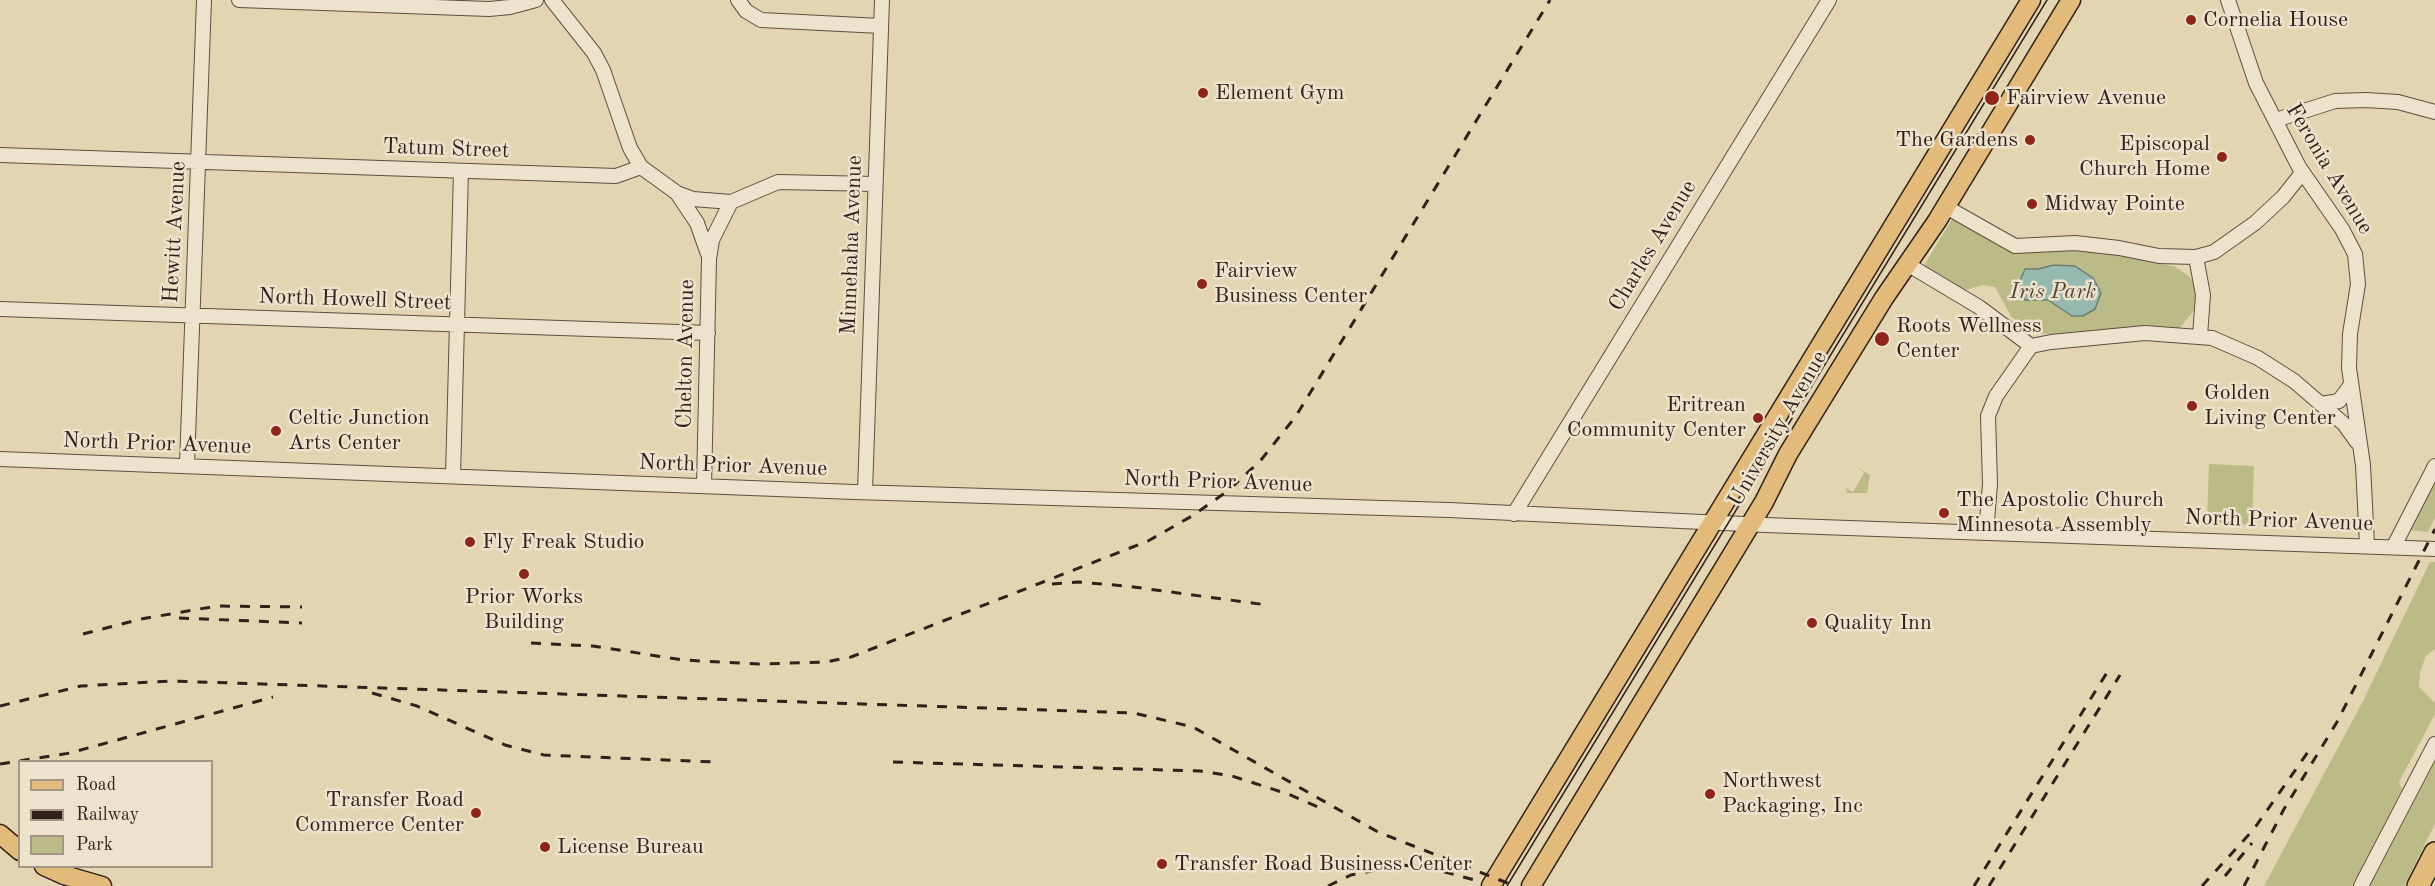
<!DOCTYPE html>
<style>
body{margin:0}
#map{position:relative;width:2435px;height:886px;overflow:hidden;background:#e3d4b2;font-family:"Old Standard TT",serif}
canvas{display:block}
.legend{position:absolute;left:18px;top:760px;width:195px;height:108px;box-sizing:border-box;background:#ede3cd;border:2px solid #a29585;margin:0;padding:8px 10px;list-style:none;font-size:18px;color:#31211a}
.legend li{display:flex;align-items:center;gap:12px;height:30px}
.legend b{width:30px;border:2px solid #a29585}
</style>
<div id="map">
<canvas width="2435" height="886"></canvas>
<ul class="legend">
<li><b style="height:8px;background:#e2ba79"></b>Road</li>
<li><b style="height:8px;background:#31211a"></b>Railway</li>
<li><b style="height:16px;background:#bbbb87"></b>Park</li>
</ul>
</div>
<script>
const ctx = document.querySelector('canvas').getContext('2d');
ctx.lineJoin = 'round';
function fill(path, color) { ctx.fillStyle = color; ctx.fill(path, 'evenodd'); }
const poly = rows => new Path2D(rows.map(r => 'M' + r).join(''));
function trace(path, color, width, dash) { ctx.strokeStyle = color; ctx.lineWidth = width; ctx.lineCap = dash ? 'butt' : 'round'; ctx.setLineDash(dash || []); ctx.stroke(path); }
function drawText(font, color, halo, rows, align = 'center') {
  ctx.font = font + ' "Old Standard TT",serif'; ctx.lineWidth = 5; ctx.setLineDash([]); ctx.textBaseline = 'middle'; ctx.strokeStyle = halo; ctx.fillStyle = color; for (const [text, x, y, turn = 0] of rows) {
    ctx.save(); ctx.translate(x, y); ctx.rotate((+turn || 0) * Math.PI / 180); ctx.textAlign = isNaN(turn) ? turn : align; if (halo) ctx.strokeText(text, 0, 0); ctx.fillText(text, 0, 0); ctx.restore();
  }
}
fill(poly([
 [1953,218,2011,252,2019,253,2068,249,2121,254,2176,267,2190,277,2195,286,2197,298,2194,310,2179,329,2052,335,2029,331,2011,316,1995,287,1983,285,1962,291,1923,267],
 [2209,464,2254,466,2252,525,2207,523],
 [1859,468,1870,475,1867,493,1847,493,1846,488,1853,492,1864,473],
 [2435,479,2435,517,2428,532,2409,530],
 [2430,562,2435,562,2435,649,2426,656,2420,672,2419,687,2435,703,2435,714,2399,782,2402,789,2352,886,2264,886,2363,701],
 [2435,761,2435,824,2404,886,2370,886]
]), '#bbbb87');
const water = poly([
 [2054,265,2075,266,2093,278,2101,293,2095,309,2083,316,2072,316,2048,300,2025,300,2019,283,2025,269,2038,269,2054,265]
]);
fill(water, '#95b8af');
trace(water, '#6d7c73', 1.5);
const minor = poly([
 [239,0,489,9,510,7,536,0],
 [552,0,594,53,603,70,630,148,641,167],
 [738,0,746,11,761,20,881,26],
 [2228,0,2256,83,2299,167,2342,229,2355,254,2358,284,2350,334,2349,368,2363,465,2367,545],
 [2276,120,2335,101,2366,100,2398,102,2435,112],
 [0,155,616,176,641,167,677,193,693,199,731,202,778,182,875,184],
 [677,193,697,223,708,254],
 [1946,207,2015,246,2075,243,2119,248,2159,256,2196,257,2214,252,2255,223,2283,197,2302,173],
 [2196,257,2203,295,2200,336],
 [1907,264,1979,307,2031,346],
 [0,309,708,333],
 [2031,346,2051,342,2145,333,2212,338,2258,358,2294,381,2344,424,2357,442],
 [2321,404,2339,401,2350,386],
 [0,459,854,492,1449,510,1765,525,2435,549],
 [187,465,204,0],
 [453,476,461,171],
 [704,486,709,259,712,240,731,202],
 [865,492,882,0],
 [1514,514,1829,0],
 [1986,533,1990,484,1988,416,1996,396,2031,346],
 [2394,546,2435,466],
 [2361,886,2435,744]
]);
const major = poly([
 [0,834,20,851],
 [44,866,64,875,102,886],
 [1491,886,2031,0],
 [1531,886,1764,502,1788,454,1884,298,1937,221,2071,0]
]);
const highway = poly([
 [2418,886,2435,853]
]);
trace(minor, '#5e4e40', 16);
trace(major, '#31211a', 21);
trace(highway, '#31211a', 24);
trace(minor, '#ede3cd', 14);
trace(major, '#e2ba79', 18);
trace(highway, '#e2ba79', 21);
trace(poly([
 [1507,886,2047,0]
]), '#31211a', 1.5);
trace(poly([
 [1052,584,1078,582,1126,586,1267,605],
 [179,618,302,623],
 [83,634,141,619,217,606,302,607],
 [531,643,593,646,683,660,759,664,826,662,851,657,1148,541,1192,516,1229,490,1261,460,1296,416,1550,0],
 [372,693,417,706,505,745,544,755,714,762],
 [0,706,81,686,171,681,1134,713,1193,727,1378,832,1515,886],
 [893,762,1200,771,1232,776,1288,794,1325,810],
 [0,764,70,753,273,697],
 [2225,876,2252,843],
 [1328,886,1351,875,1402,865,1430,868,1482,882],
 [1974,886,2108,671],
 [1989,886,2120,675],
 [2202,886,2254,829,2308,752],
 [2244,886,2284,809,2337,722,2435,529]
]), '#31211a', 3, [10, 10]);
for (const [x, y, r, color] of [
 [2191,20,6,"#8f2418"],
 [1203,93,6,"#8f2418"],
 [1992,98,8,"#8f2418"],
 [2030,140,6,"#8f2418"],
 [2222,157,6,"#8f2418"],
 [2032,204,6,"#8f2418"],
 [1202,284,6,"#8f2418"],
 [1882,339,8,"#8f2418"],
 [2192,406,6,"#8f2418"],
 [1758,418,6,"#8f2418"],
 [276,431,6,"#8f2418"],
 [1944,513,6,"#8f2418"],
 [470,542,6,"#8f2418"],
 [524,574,6,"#8f2418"],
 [1812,623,6,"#8f2418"],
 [1710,794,6,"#8f2418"],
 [476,813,6,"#8f2418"],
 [545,847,6,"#8f2418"],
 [1162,864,6,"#8f2418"]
]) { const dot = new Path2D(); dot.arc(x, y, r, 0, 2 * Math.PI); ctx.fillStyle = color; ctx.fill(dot); trace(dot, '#ede3cd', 2); }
drawText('22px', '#31211a', '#ede3cd', [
 ["Cornelia House",2203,20],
 ["Element Gym",1215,93],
 ["Fairview Avenue",2006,98],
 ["The Gardens",2018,140,"right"],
 ["Episcopal",2210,144,"right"],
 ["Church Home",2210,169,"right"],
 ["Midway Pointe",2044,204],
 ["Fairview",1214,271],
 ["Business Center",1214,296],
 ["Roots Wellness",1896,326],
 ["Center",1896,351],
 ["Golden",2204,393],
 ["Living Center",2204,418],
 ["Eritrean",1746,405,"right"],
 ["Community Center",1746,430,"right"],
 ["Celtic Junction",288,418],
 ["Arts Center",288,443],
 ["The Apostolic Church",1956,500],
 ["Minnesota Assembly",1956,525],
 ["Fly Freak Studio",482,542],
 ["Prior Works",524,597,"center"],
 ["Building",524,622,"center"],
 ["Quality Inn",1824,623],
 ["Northwest",1722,781],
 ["Packaging, Inc",1722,806],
 ["Transfer Road",464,800,"right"],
 ["Commerce Center",464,825,"right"],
 ["License Bureau",557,847],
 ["Transfer Road Business Center",1174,864]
], 'left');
drawText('22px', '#31211a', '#ede3cd', [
 ["Tatum Street",446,149,2],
 ["Feronia Avenue",2329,169,59],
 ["Hewitt Avenue",175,232,-87],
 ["Minnehaha Avenue",852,245,-88],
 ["Charles Avenue",1653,246,-59],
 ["North Howell Street",355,300,2],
 ["Chelton Avenue",686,354,-89],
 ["University Avenue",1778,429,-60],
 ["North Prior Avenue",157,444,2],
 ["North Prior Avenue",733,466,2],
 ["North Prior Avenue",1218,482,2],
 ["North Prior Avenue",2279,521,2]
]);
drawText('italic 22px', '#544835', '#ede3cd', [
 ["Iris Park",2053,292]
]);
</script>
